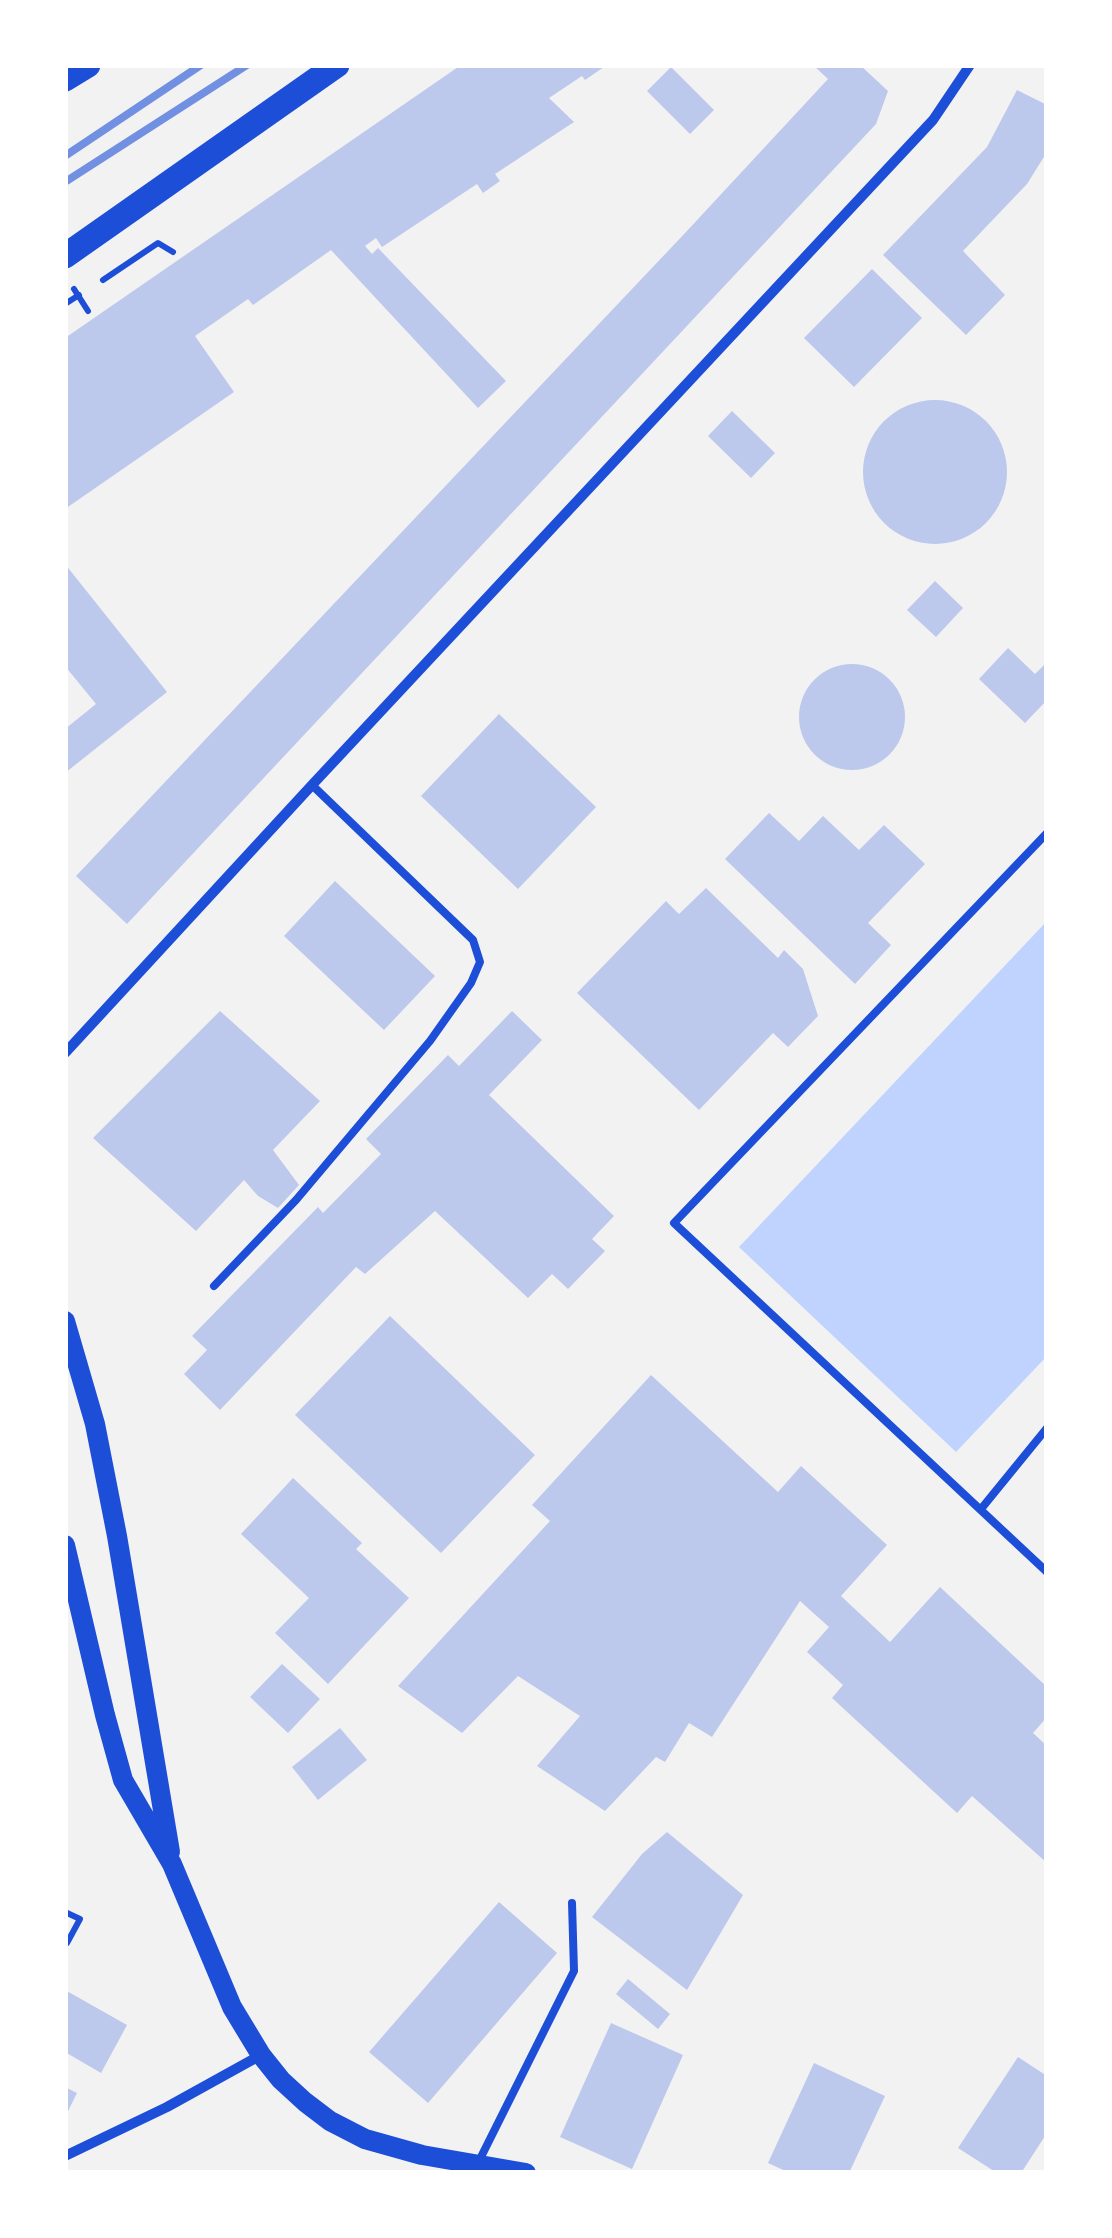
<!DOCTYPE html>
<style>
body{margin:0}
#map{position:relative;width:1112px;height:2238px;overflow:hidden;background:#f2f2f2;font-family:"Titillium Web",sans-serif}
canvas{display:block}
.frame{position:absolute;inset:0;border:68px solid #fff;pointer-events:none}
</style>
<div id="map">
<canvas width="1112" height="2238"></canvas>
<div class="frame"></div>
</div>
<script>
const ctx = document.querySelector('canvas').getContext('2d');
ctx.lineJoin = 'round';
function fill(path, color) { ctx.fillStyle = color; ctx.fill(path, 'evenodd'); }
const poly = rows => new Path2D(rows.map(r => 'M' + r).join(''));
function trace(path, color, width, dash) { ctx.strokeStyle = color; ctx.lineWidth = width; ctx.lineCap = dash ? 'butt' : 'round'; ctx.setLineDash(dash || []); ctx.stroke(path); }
fill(poly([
 [1047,921,1047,1356,956,1452,739,1247]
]), '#bfd3fe');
fill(poly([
 [461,65,607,65,585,80,582,76,549,98,574,122,495,174,500,181,483,193,477,184,382,247,376,238,365,246,372,254,378,248,506,381,478,408,331,250,253,305,248,299,195,336,234,392,65,509,65,338],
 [813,65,860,65,888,91,876,124,127,924,76,876,686,232,828,79],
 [671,67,714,110,690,134,647,91],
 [1017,90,1047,105,1047,152,1027,184,963,251,1005,295,966,335,883,255,987,147],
 [872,269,922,318,854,387,804,338],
 '863 472a72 72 0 1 1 144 0a72 72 0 1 1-144 0Z',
 [732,411,775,453,751,478,708,436],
 [65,564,167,692,65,773,65,729,96,704,65,666],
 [935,581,963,608,936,637,907,610],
 [1008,648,1035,674,1047,662,1047,700,1025,723,979,679],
 '799 717a53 53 0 1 1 106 0a53 53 0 1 1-106 0Z',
 [499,714,596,807,518,889,421,796],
 [769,813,799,841,823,816,859,850,884,825,925,864,868,923,891,945,855,984,725,859],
 [335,881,435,976,384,1030,284,936],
 [706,888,778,958,784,950,803,969,818,1016,788,1047,773,1033,699,1110,577,993,666,901,679,914],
 [220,1011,320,1101,273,1150,299,1185,278,1208,258,1196,244,1180,196,1231,93,1138],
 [512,1011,542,1040,489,1095,614,1216,592,1239,605,1251,568,1289,552,1274,528,1298,435,1211,365,1274,356,1267,220,1410,184,1374,207,1350,192,1336,318,1207,323,1213,381,1154,366,1139,448,1055,459,1066],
 [390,1316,535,1455,441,1553,295,1415],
 [651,1375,778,1492,801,1466,887,1545,841,1596,890,1642,940,1587,1047,1687,1047,1717,1033,1733,1047,1746,1047,1863,972,1796,957,1813,832,1698,843,1685,807,1652,829,1627,800,1601,712,1737,689,1723,665,1762,656,1757,605,1811,537,1766,580,1716,518,1676,462,1733,398,1686,550,1521,532,1505],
 [293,1478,362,1543,356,1549,409,1598,328,1684,275,1633,309,1598,241,1534],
 [282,1664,320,1699,288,1733,250,1697],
 [340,1728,367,1760,318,1800,292,1767],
 [667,1832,743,1895,687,1990,592,1917,642,1854],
 [499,1902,557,1953,428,2103,369,2052],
 [628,1979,670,2014,658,2029,616,1994],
 [65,1990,127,2025,101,2073,65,2052],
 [611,2023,683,2055,632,2169,560,2137],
 [1018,2057,1047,2076,1047,2133,1021,2173,997,2173,958,2148],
 [814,2063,885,2096,849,2173,790,2173,768,2163],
 [65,2087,77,2093,65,2117]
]), '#bdc9ec');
trace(poly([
 [103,280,158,243,173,252],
 [74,289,88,311],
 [65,304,79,295],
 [65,1912,80,1919,67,1943]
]), '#1d4ed8', 6);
trace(poly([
 [1047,833,674,1223,1047,1572],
 [214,1286,296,1200,430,1041,471,983,480,962,473,940,312,785],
 [981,1509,1047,1428],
 [479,2161,574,1971,572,1903]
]), '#1d4ed8', 8);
trace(poly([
 [65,1053,312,785,933,120,970,65],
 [65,2156,167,2107,261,2055]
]), '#1d4ed8', 10);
trace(poly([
 [65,1321,95,1424,117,1536,170,1852],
 [65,1545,105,1715,123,1780,172,1864,232,2007,261,2055,281,2080,305,2102,330,2121,365,2139,422,2155,526,2173]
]), '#1d4ed8', 20);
trace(poly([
 [65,79,88,65],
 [65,256,337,65]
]), '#1d4ed8', 25);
trace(poly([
 [65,156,201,65],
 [65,182,247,65]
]), '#7290e2', 8);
</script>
